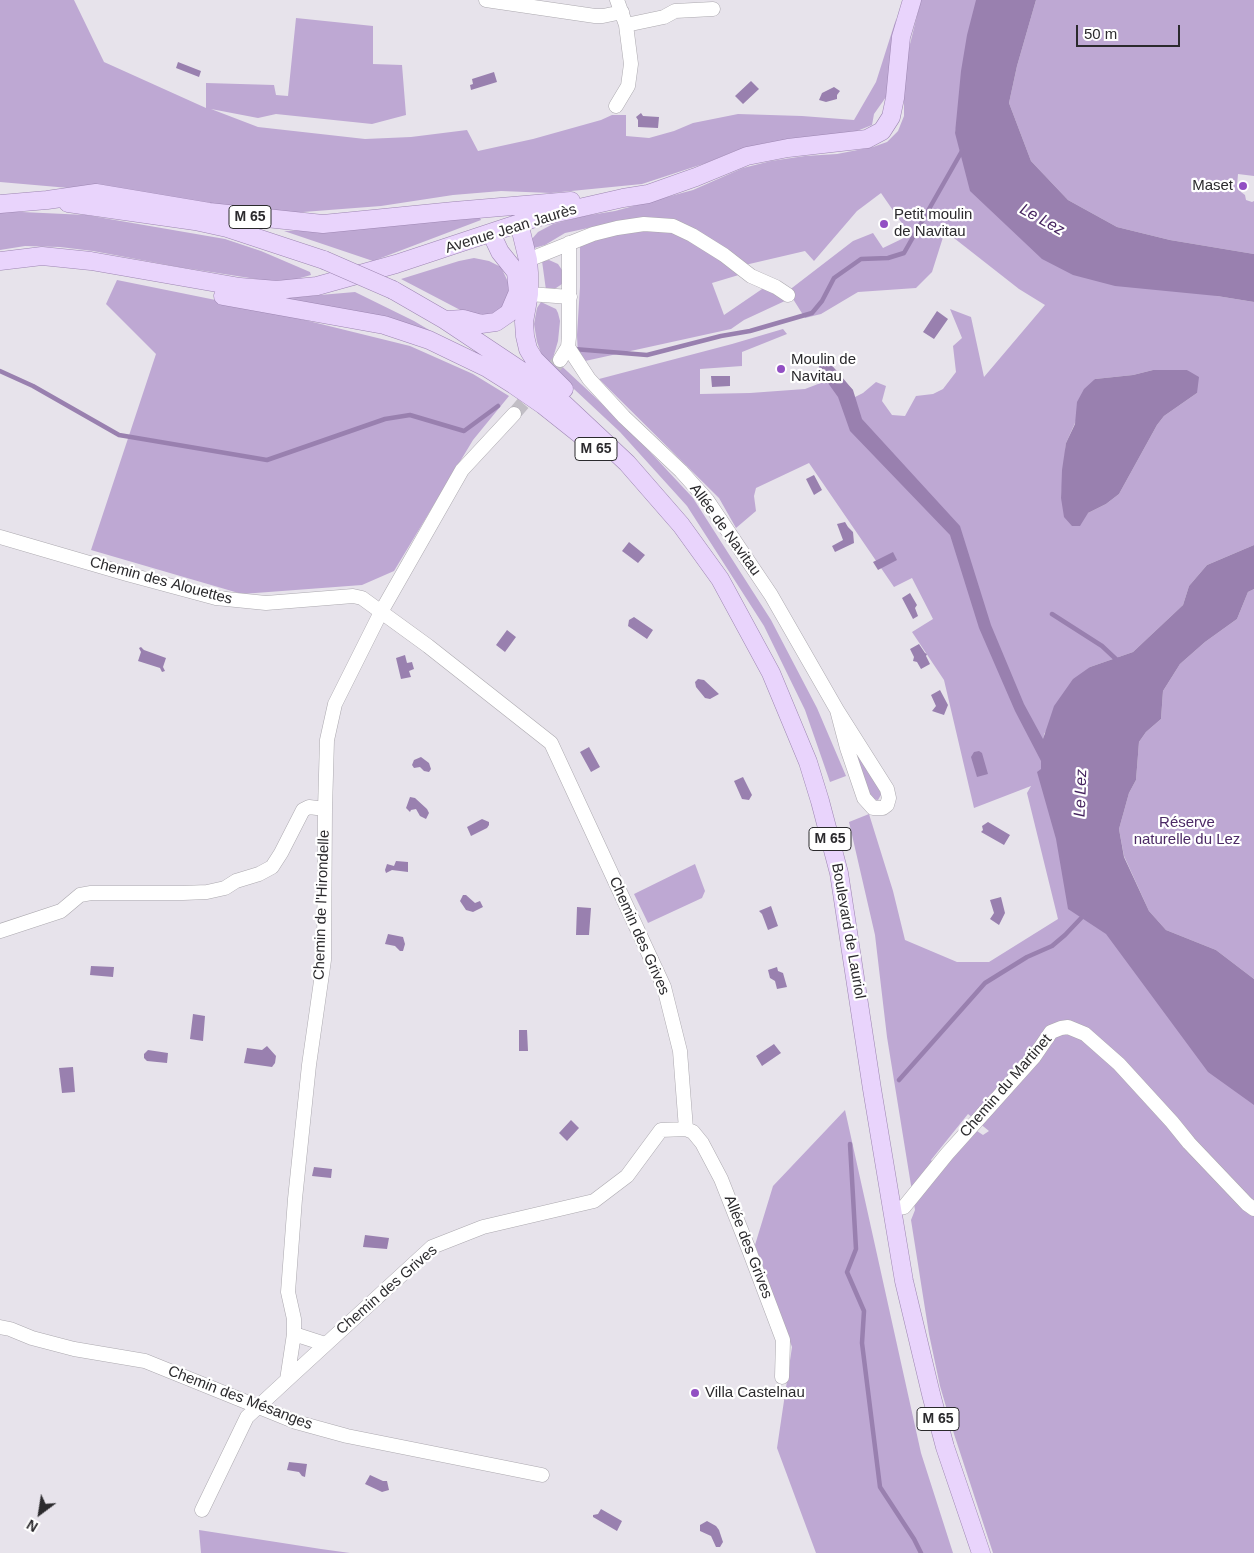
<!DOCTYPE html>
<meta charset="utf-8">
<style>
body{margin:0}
#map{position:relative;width:1254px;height:1553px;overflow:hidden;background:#e7e3eb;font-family:Arial,sans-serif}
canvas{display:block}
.north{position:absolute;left:15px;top:1488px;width:50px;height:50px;-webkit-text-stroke:4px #fff;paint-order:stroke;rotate:211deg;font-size:14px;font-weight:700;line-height:20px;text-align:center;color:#2b2a2d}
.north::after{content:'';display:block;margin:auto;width:18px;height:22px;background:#2b2a2d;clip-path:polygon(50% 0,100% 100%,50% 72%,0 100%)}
.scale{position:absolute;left:1076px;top:25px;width:104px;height:22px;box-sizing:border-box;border:2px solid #2b2a2d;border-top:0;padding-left:6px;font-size:15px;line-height:18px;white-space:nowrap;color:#2b2a2d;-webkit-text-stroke:4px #fff;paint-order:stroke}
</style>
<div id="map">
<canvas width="1254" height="1553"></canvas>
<div class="north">N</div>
<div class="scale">50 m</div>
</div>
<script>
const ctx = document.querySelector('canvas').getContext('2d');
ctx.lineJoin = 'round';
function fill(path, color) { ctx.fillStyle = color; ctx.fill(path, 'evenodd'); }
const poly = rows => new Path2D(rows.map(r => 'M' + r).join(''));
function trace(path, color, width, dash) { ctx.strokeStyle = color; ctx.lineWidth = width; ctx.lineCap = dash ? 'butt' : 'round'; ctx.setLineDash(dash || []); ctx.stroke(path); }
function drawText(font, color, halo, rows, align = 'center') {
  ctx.font = font + ' Arial,sans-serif'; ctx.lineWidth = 4.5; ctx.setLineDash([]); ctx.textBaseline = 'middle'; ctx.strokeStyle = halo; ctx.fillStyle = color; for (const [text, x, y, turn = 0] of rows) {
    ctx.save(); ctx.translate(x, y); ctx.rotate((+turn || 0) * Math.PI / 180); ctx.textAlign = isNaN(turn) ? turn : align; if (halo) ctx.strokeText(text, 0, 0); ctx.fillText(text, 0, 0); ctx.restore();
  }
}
fill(poly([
 [0,0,74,0,104,62,206,108,206,83,274,85,276,95,288,96,296,18,373,26,373,64,402,65,406,115,372,124,276,114,258,118,211,109,258,127,365,139,411,137,467,130,478,151,533,139,601,120,612,115,626,115,626,136,649,138,674,131,693,123,738,114,802,116,854,120,876,82,896,19,886,97,874,114,872,125,857,131,766,143,735,151,706,163,642,184,551,193,501,191,453,195,381,206,290,213,127,193,0,182],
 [921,0,983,0,955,133,1217,296,1254,302,1254,545,1207,565,1189,586,1183,605,1133,652,1090,667,1044,734,1041,767,1074,872,1254,1099,1254,1553,993,1553,954,1434,940,1386,929,1334,911,1220,915,1210,887,1037,875,935,849,822,869,814,893,891,905,940,957,962,989,962,1058,919,1027,793,1031,786,974,808,944,680,912,632,933,619,912,578,894,587,809,463,756,488,754,496,756,511,736,528,719,498,599,379,732,344,783,329,787,334,742,352,742,366,700,369,700,394,750,393,805,389,839,376,853,390,853,398,863,393,876,382,886,386,882,401,892,415,905,416,916,396,933,394,943,389,956,372,953,346,962,338,950,309,971,317,984,377,1045,305,1019,289,945,231,932,272,916,288,858,292,821,314,805,318,788,291,853,241,873,233,883,248,910,235,881,193,857,211,814,261,805,251,745,265,712,241,625,220,565,233,545,245,534,248,531,240,538,232,553,224,584,216,615,211,693,190,743,168,771,161,805,156,837,154,873,147,887,142,898,131,904,116,904,78,907,56],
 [1153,370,1187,370,1197,393,1164,416,1157,425,1119,494,1106,504,1088,513,1061,498,1066,443,1095,379,1133,375],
 [968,1114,989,1131,983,1135,977,1131,941,1171,931,1160],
 [1036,0,1254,0,1254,176,1238,174,1237,186,1241,187,1241,192,1245,195,1246,200,1252,202,1254,201,1254,254,1170,240,1117,227,1068,200,1031,161,1009,103,1017,66],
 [0,211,86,215,225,239,261,251,310,272,311,275,293,280,269,281,179,267,93,251,60,247,25,246,0,250],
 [479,216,481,220,373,261,284,231,329,230],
 [650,228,677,234,714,253,742,274,712,283,724,315,765,287,787,300,744,320,731,329,585,361,578,356,577,335,580,287,580,246,606,237],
 [474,258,489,261,501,267,508,282,509,293,506,302,500,311,491,316,480,317,466,313,401,279,459,261],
 [549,260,558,264,562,270,564,279,562,284,553,290,546,290,542,261],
 [117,280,260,309,410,346,473,374,509,396,473,440,394,571,362,585,242,594,91,550,156,354,106,304],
 [355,292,414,321,441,337,274,299],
 [541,302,556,309,558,313,560,321,558,341,553,358,625,425,693,498,771,620,817,708,846,776,830,782,805,710,764,626,687,506,620,432,544,361,537,342,534,324,537,308],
 [1254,589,1254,979,1216,950,1166,930,1149,911,1124,856,1119,829,1129,793,1136,780,1139,742,1146,732,1161,719,1163,691,1180,664,1205,642,1237,619,1248,592],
 [854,748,882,793,878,800,871,799],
 [695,864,705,891,702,898,648,923,634,894],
 [845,1110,921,1453,953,1553,816,1553,777,1448,792,1347,755,1245,773,1186],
 [199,1530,321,1549,350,1553,201,1553]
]), '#bea8d3');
fill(poly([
 [976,0,1036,0,1017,66,1009,103,1031,161,1068,200,1117,227,1170,240,1254,254,1254,302,1217,296,1115,286,1073,275,1042,259,970,191,955,133,961,71,967,35],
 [178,62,201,71,199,77,176,68],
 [494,72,497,82,471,90,470,85,473,84,472,79],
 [751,81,759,89,743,104,735,96],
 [834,87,840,91,837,95,837,99,826,102,819,100,822,93],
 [641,113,643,116,659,117,658,128,638,127,638,120,636,117],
 [937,311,948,319,934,339,923,332],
 [817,359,829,362,853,390,862,419,960,526,991,625,1024,704,1043,739,1054,706,1073,679,1090,667,1133,652,1183,605,1189,586,1207,565,1254,545,1254,589,1248,592,1237,619,1205,642,1180,664,1163,691,1161,719,1146,732,1139,742,1136,780,1129,793,1119,829,1124,857,1149,911,1166,930,1216,950,1254,979,1254,1105,1208,1072,1106,934,1068,909,1056,839,1037,772,1041,769,1041,761,1015,711,979,628,950,535,850,431,838,397,820,372],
 [1153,370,1187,370,1199,377,1197,393,1164,416,1157,425,1119,494,1106,504,1088,513,1080,526,1072,526,1064,517,1061,498,1062,470,1066,443,1075,424,1077,402,1084,389,1095,379,1133,375],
 [711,376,730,376,730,386,712,387],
 [814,475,822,490,814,495,806,479],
 [845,522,848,527,853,532,854,543,835,552,832,546,843,540,837,524],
 [629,542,645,555,638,563,622,551],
 [893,552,897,560,878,570,873,562],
 [910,593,917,605,915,608,918,616,913,619,902,598],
 [634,617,653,630,647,639,628,626,629,620],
 [507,630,516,637,505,652,496,645],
 [919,644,925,653,927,654,926,656,930,664,921,669,917,662,913,661,914,657,910,649],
 [141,647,144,650,166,658,163,667,165,671,162,672,160,668,138,661,141,652,139,648],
 [405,655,407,663,412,662,414,669,409,671,411,677,401,679,396,658],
 [698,679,704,680,719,694,710,699,705,698,696,687,695,682],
 [940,690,948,705,944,715,932,711,936,706,931,695],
 [589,747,600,767,591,772,580,752],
 [979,751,982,753,988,774,977,777,971,757,974,752],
 [421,757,429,763,431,769,429,772,424,771,420,767,414,768,412,765,414,760],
 [743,777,752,795,749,800,742,799,734,781],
 [410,797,415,798,427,809,429,813,426,819,420,816,416,809,411,810,410,812,406,808],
 [482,819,489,822,489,825,487,828,471,836,467,827],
 [988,822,1010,835,1004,845,981,832,983,830,982,826],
 [396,861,408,862,408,872,392,870,386,873,385,870,387,864,394,866],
 [463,895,466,895,475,903,480,901,483,907,473,912,466,910,460,901],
 [1001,897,1005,913,999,925,990,919,994,913,990,900],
 [771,906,778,926,768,930,762,914,759,911],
 [577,907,591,908,589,935,576,935],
 [388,934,403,937,405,944,403,951,400,951,395,946,385,944],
 [91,966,114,967,113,977,90,975],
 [777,967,778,971,783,973,787,987,777,989,775,981,770,978,768,970],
 [193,1014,205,1016,203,1041,190,1039],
 [519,1030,527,1030,528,1051,519,1051],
 [774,1044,781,1053,762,1066,756,1056],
 [267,1046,276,1056,275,1063,272,1067,244,1063,247,1048,262,1050],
 [148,1050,168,1053,167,1063,147,1061,144,1058,144,1054],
 [73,1067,75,1092,62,1093,59,1068],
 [571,1120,579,1128,567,1141,559,1133],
 [314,1167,332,1169,331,1178,312,1176],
 [365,1235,389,1238,387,1249,363,1247],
 [289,1462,307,1464,305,1477,302,1476,299,1472,287,1470],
 [370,1475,383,1481,387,1481,389,1490,382,1492,365,1484],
 [601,1509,622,1521,617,1531,593,1517,593,1515,598,1514],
 [707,1521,716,1526,719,1530,723,1542,720,1547,716,1547,711,1536,700,1531,700,1525]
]), '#9980af');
trace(poly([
 [574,349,647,355,721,336,750,331,812,313,822,301,834,278,861,259,888,258,904,253,962,151],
 [0,371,33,386,119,435,267,460,385,419,410,415,464,431,498,406],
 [1052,614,1102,646,1118,661],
 [899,1080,985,983,1027,957,1052,946,1065,935,1084,915],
 [850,1144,856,1249,847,1272,864,1311,862,1343,880,1487,914,1539,921,1553]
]), '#9980af', 4.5);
trace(poly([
 [514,414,560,360]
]), '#c1bec5', 14, [14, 7]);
const minor = poly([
 [486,0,595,16,603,16,622,12],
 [626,25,664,17,675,11,713,9],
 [616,106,628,86,631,64,626,25,617,0],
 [528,260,593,234,617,228,644,224,673,226,692,235,724,255,751,276,776,287,788,295],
 [529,294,570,297],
 [568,347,589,379,624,417,681,471,707,500,771,595,837,710],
 [560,360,568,347,569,337,569,243],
 [0,537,127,574,216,598,266,603,353,596,362,598,428,646,551,743,664,987,680,1051,686,1129,661,1130,627,1176,594,1201,483,1227,432,1247,287,1380],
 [837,710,887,789,889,798,887,805,883,808,873,808,864,798,847,748,837,710],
 [0,931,61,911,80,895,91,893,183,893,207,892,225,888,236,881,259,874,272,867,281,853,303,810,309,807,325,809],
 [686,1129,693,1132,702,1143,721,1179,749,1250,783,1340,782,1377],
 [893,1209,904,1207,947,1154,1034,1057,1051,1032,1061,1028,1068,1027,1085,1034,1119,1064,1172,1122,1189,1143,1247,1204,1254,1209],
 [0,1327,10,1329,32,1338,74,1349,145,1361,296,1422,347,1436,542,1475],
 [294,1334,325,1344],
 [202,1510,247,1417,287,1380,294,1334,294,1319,288,1292,295,1199,309,1065,324,960,325,809,327,740,335,704,381,612,462,470,514,414]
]);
const major = poly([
 [68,203,195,221,227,228,324,260],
 [0,204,47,200,96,193,209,212,323,224,454,211,571,201],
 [519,223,528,260,529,273,529,294,524,322,525,336,528,349,534,359,564,389],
 [0,261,42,256,91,261,240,287,277,290,317,286,396,264,535,218,623,198,648,194,696,177,747,156,788,148,867,139,882,131,891,117,895,98,901,37,912,0],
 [393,290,445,320,547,388,627,463,681,525,720,579,771,673,808,762,820,801,839,873,872,1089,904,1281,931,1394,945,1447,981,1553],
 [223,296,384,325,429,340,487,368,514,385,543,405,587,440],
 [446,320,463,319,481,324,496,322,509,313,518,292,516,272,500,252,491,233]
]);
trace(minor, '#aca9af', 15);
trace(major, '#9d86b2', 19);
trace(minor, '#fff', 14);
trace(major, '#e9d4fc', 18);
const majorBridge = poly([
 [324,260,393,290]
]);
trace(majorBridge, '#9d86b2', 19, []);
trace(majorBridge, '#e9d4fc', 18);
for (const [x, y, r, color] of [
 [1243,186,5,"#924fc3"],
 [884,224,5,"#924fc3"],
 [781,369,5,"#924fc3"],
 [695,1393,5,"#924fc3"]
]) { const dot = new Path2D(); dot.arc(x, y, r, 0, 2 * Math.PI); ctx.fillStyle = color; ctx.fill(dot); trace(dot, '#fff', 2); }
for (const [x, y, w] of [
 [250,217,42],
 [596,449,42],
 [830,839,42],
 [938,1419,42]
]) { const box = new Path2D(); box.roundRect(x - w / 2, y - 11.5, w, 23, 4); ctx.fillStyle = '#fff'; ctx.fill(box); trace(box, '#2b2a2d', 1); }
drawText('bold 14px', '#2b2a2d', null, [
 ["M 65",250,217],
 ["M 65",596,449],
 ["M 65",830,839],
 ["M 65",938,1419]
]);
drawText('15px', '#2b2a2d', '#fff', [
 ["Maset",1233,186,"right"],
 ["Petit moulin",894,215],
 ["de Navitau",894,232],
 ["Moulin de",791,360],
 ["Navitau",791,377],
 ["Villa Castelnau",705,1393]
], 'left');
drawText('15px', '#2b2a2d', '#fff', [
 ["Avenue Jean Jaurès",511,229,-17],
 ["Allée de Navitau",725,530,54],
 ["Chemin des Alouettes",161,581,15],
 ["Chemin de l'Hirondelle",322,905,-88],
 ["Boulevard de Lauriol",848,931,80],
 ["Chemin des Grives",639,936,66],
 ["Chemin du Martinet",1006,1086,-49],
 ["Allée des Grives",748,1247,69],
 ["Chemin des Grives",387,1290,-41],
 ["Chemin des Mésanges",240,1398,21]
]);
drawText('15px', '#4c2a66', '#fff', [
 ["Réserve",1187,823],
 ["naturelle du Lez",1187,840]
]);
drawText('italic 16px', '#45235f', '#fff', [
 ["Le Lez",1042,220,29],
 ["Le Lez",1081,793,-88]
]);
</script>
